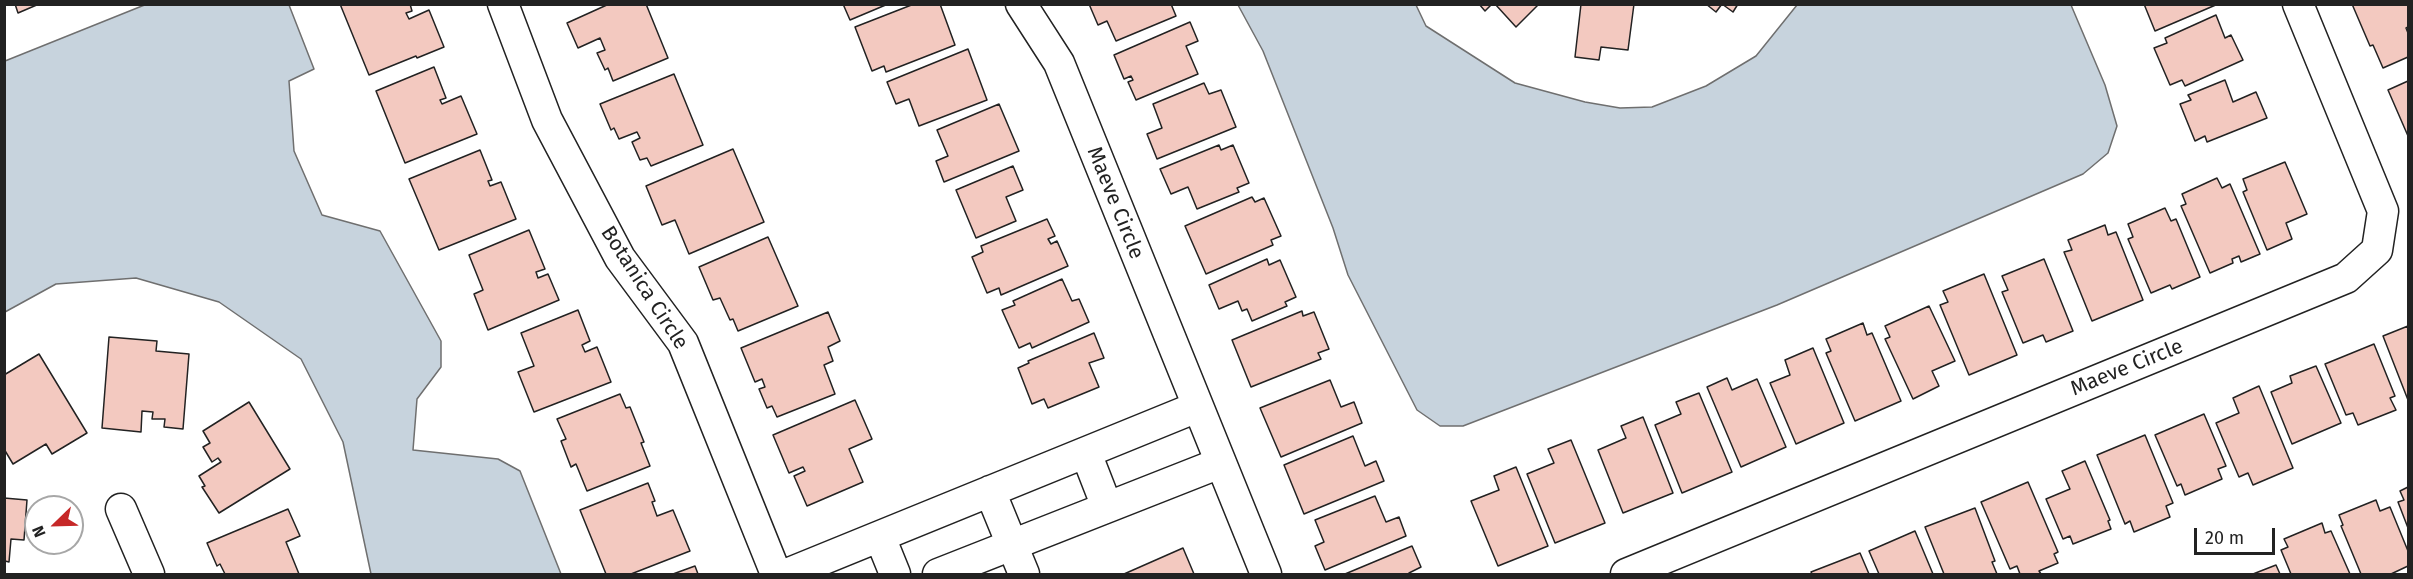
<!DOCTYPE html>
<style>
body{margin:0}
#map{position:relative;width:2413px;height:579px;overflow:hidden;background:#fff;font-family:"Fira Sans",sans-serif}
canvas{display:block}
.frame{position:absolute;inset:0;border:6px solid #222;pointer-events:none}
.north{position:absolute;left:24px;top:495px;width:60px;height:60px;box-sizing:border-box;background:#fff;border:2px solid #a7a7a7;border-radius:50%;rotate:247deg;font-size:16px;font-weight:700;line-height:24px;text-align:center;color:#222}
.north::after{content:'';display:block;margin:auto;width:21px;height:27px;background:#c62828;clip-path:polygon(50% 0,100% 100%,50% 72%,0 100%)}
.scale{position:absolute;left:2194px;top:528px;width:81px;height:27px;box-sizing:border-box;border:3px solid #222;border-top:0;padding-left:8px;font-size:18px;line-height:21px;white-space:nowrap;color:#222;-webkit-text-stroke:4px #fff;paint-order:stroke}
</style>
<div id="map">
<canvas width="2413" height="579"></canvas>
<div class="frame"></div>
<div class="north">N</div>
<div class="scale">20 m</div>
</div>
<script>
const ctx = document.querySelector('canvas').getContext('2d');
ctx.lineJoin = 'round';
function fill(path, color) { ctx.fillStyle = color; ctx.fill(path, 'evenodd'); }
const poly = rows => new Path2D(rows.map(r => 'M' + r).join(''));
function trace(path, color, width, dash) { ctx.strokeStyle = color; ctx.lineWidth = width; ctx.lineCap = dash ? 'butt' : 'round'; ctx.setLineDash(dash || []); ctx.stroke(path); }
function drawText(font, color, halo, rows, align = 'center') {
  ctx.font = font + ' "Fira Sans",sans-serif'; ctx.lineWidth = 4.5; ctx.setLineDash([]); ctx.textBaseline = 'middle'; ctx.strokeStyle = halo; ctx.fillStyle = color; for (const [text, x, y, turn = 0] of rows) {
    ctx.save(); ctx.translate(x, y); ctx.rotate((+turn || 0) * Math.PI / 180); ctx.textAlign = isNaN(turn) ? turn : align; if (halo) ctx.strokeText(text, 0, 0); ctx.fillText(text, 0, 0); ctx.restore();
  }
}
const water = poly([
 [147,4,289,5,314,69,289,81,294,151,322,215,380,231,441,341,441,367,417,399,413,450,498,459,520,471,561,574,371,574,343,442,301,359,219,302,136,278,56,284,5,312,5,61,147,4],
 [1238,5,1416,5,1426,26,1515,83,1585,102,1620,108,1652,107,1706,86,1756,56,1797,5,2071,5,2105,85,2117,126,2108,153,2083,174,1777,305,1463,426,1440,426,1417,410,1348,275,1333,228,1263,51,1238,5]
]);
fill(water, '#c7d3dd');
trace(water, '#6f6f6f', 1.5);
const building = poly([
 [15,4,39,4,18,13,15,4],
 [340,4,410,4,412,11,406,13,409,19,429,10,444,47,417,58,416,56,369,75,340,4],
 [609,4,646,4,668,58,613,81,608,68,605,70,597,53,605,50,600,38,578,48,567,23,609,4],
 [843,4,888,4,850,20,843,4],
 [914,4,940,4,955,45,886,72,884,66,872,71,855,27,914,4],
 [1089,4,1171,4,1176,16,1116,41,1107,21,1098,25,1089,4],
 [1479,4,1492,4,1485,11,1479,4],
 [1495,4,1539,4,1516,27,1495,4],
 [1581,4,1634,4,1628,50,1601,47,1599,60,1575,57,1581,4],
 [1706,4,1722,4,1716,12,1706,4],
 [1722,4,1738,4,1733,12,1722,4],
 [2144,4,2218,4,2155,31,2144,4],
 [2352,4,2408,4,2408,27,2406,28,2408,33,2408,57,2383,68,2373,45,2370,46,2352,4],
 [2216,15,2225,38,2231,35,2243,60,2185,86,2182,80,2170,85,2154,48,2167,43,2165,38,2216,15],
 [1190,22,1198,41,1186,46,1198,74,1136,100,1128,82,1133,80,1131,76,1124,79,1114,55,1190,22],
 [968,49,987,100,919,126,909,99,896,104,887,82,968,49],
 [434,67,446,98,440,100,442,104,461,96,477,134,405,163,376,91,434,67],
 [674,74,703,145,651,166,647,158,640,160,632,142,640,138,637,132,619,139,614,128,611,130,600,104,674,74],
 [2225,80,2233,102,2256,92,2267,118,2207,142,2205,136,2195,141,2180,104,2191,100,2188,95,2225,80],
 [2408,81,2408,136,2388,90,2408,81],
 [1204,83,1209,94,1221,90,1236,127,1157,159,1147,134,1162,128,1153,104,1204,83],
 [999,104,1019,151,944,182,936,161,948,156,937,130,999,104],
 [1219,145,1221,150,1233,145,1249,183,1237,188,1239,192,1197,209,1188,187,1171,194,1160,169,1219,145],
 [733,149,764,222,689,254,675,220,662,225,646,186,733,149],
 [480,150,492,180,488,181,490,186,501,182,516,219,439,250,409,179,480,150],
 [2285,162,2307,214,2286,223,2292,239,2267,250,2243,192,2247,190,2243,179,2285,162],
 [1013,166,1023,190,1006,197,1016,221,976,238,956,190,1013,166],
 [2217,178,2222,188,2230,184,2260,254,2241,262,2239,256,2232,259,2233,263,2210,273,2181,206,2186,204,2182,194,2217,178],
 [1252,197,1255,202,1264,198,1281,236,1271,240,1273,245,1206,274,1185,226,1252,197],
 [2165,208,2171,221,2176,219,2200,277,2172,289,2170,285,2151,293,2128,239,2133,237,2128,224,2165,208],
 [1047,219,1055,236,1048,239,1051,244,1057,241,1068,266,1001,295,999,288,987,293,972,257,983,252,981,246,1047,219],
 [2105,225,2108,235,2116,232,2143,300,2092,321,2064,252,2072,250,2068,240,2105,225],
 [529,230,545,269,536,272,538,278,548,274,559,300,488,330,474,294,483,290,469,255,529,230],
 [768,237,798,306,738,331,733,319,730,320,720,298,713,300,699,267,768,237],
 [1267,259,1269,265,1280,260,1296,297,1285,302,1287,306,1252,321,1247,309,1242,311,1238,301,1219,309,1209,285,1267,259],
 [2044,259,2073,331,2046,342,2043,335,2023,343,2002,292,2008,290,2002,276,2044,259],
 [1984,274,2017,355,1969,375,1940,305,1948,302,1943,291,1984,274],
 [1062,279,1072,301,1079,299,1089,322,1032,348,1030,343,1019,348,1002,310,1015,305,1013,301,1062,279],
 [1929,306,1955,361,1932,371,1939,386,1913,399,1885,339,1890,337,1885,326,1929,306],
 [578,310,590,341,582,345,585,352,597,347,611,382,534,412,518,372,534,366,521,333,578,310],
 [1302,311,1303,316,1314,312,1329,349,1318,353,1321,359,1251,387,1232,340,1302,311],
 [828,312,840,341,828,347,833,361,824,365,835,394,777,417,772,406,767,408,759,389,765,387,762,379,755,382,741,348,828,312],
 [1863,323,1867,335,1872,333,1901,401,1855,421,1826,353,1831,351,1826,339,1863,323],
 [2408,326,2408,400,2383,336,2408,326],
 [1094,333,1104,358,1089,363,1099,387,1048,408,1044,399,1032,404,1018,368,1029,363,1028,361,1094,333],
 [109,337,157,341,156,351,189,354,183,429,164,427,165,419,152,419,153,412,142,411,141,432,102,428,109,337],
 [2374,344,2395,396,2390,398,2396,410,2358,425,2353,413,2346,415,2325,364,2374,344],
 [1813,348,1844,423,1796,444,1770,383,1790,375,1785,360,1813,348],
 [39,354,87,433,52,454,46,444,13,464,4,449,4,375,39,354],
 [2316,366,2341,423,2292,444,2271,392,2292,383,2290,376,2316,366],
 [1727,378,1732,390,1757,379,1786,447,1741,467,1707,387,1727,378],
 [1330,380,1341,407,1354,402,1362,423,1281,457,1260,408,1330,380],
 [2259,386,2293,468,2253,485,2248,473,2239,477,2216,423,2239,413,2233,398,2259,386],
 [1699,393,1732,472,1682,493,1655,425,1681,414,1676,402,1699,393],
 [620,394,626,408,630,407,644,442,641,443,650,466,587,491,576,464,571,467,561,441,566,439,557,419,620,394],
 [855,400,872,439,849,449,863,482,807,506,794,476,805,471,803,467,789,473,773,435,855,400],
 [249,402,290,469,219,513,202,487,205,486,199,476,221,462,218,458,212,462,203,447,210,443,203,431,249,402],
 [2204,414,2226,466,2218,469,2222,479,2185,495,2181,484,2177,486,2155,435,2204,414],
 [1643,417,1673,493,1623,513,1598,450,1626,438,1621,426,1643,417],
 [2145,435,2173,503,2166,506,2170,517,2134,532,2130,521,2125,524,2097,455,2145,435],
 [1353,436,1365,466,1376,461,1384,481,1304,514,1284,465,1353,436],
 [1571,440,1605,523,1555,543,1527,474,1554,463,1548,449,1571,440],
 [2085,461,2110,520,2108,521,2111,529,2073,544,2070,536,2063,539,2046,499,2070,489,2062,471,2085,461],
 [1516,467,1548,546,1498,566,1471,501,1499,490,1494,476,1516,467],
 [2028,482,2058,552,2054,554,2058,563,2039,571,2041,574,2020,574,2017,566,2010,569,1981,502,2028,482],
 [648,483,655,501,652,502,657,516,673,510,690,551,631,574,606,574,580,510,648,483],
 [2408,487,2408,528,2398,502,2404,500,2400,491,2408,487],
 [1375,496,1386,522,1399,517,1406,536,1325,570,1315,546,1324,542,1315,520,1375,496],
 [4,498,27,500,24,540,11,539,9,562,5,561,4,571,4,498],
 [2376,500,2380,511,2390,507,2408,551,2408,566,2391,574,2361,574,2341,526,2343,525,2339,515,2376,500],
 [1975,508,1995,561,1992,562,1997,574,1944,574,1925,527,1975,508],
 [288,509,300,536,286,542,299,574,225,574,220,564,217,566,207,543,288,509],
 [2322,523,2325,533,2331,531,2350,574,2291,574,2281,550,2288,547,2284,539,2322,523],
 [1915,531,1933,574,1879,574,1869,551,1915,531],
 [1412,546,1421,567,1409,573,1409,574,1345,574,1412,546],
 [1183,548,1194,574,1124,574,1183,548],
 [1860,553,1869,574,1812,574,1811,572,1860,553],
 [2276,565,2280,574,2253,574,2276,565],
 [695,566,698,574,673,574,695,566]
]);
fill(building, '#f3c9c0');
trace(building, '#222', 1.5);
const minor = poly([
 [503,4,547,120,620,258,683,343,776,574],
 [1021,4,1059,63,1266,574],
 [1086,453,1107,507],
 [990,491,1024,574],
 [121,509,149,574],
 [880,537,895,574],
 [787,574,1197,407],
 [938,574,1220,463],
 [1626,574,2346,278,2377,250,2383,211,2298,4]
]);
trace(minor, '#222', 33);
trace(minor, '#fff', 30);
drawText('21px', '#222', '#fff', [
 ["Maeve Circle",1115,203,68],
 ["Botanica Circle",644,288,57],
 ["Maeve Circle",2127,368,-22]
]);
</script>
